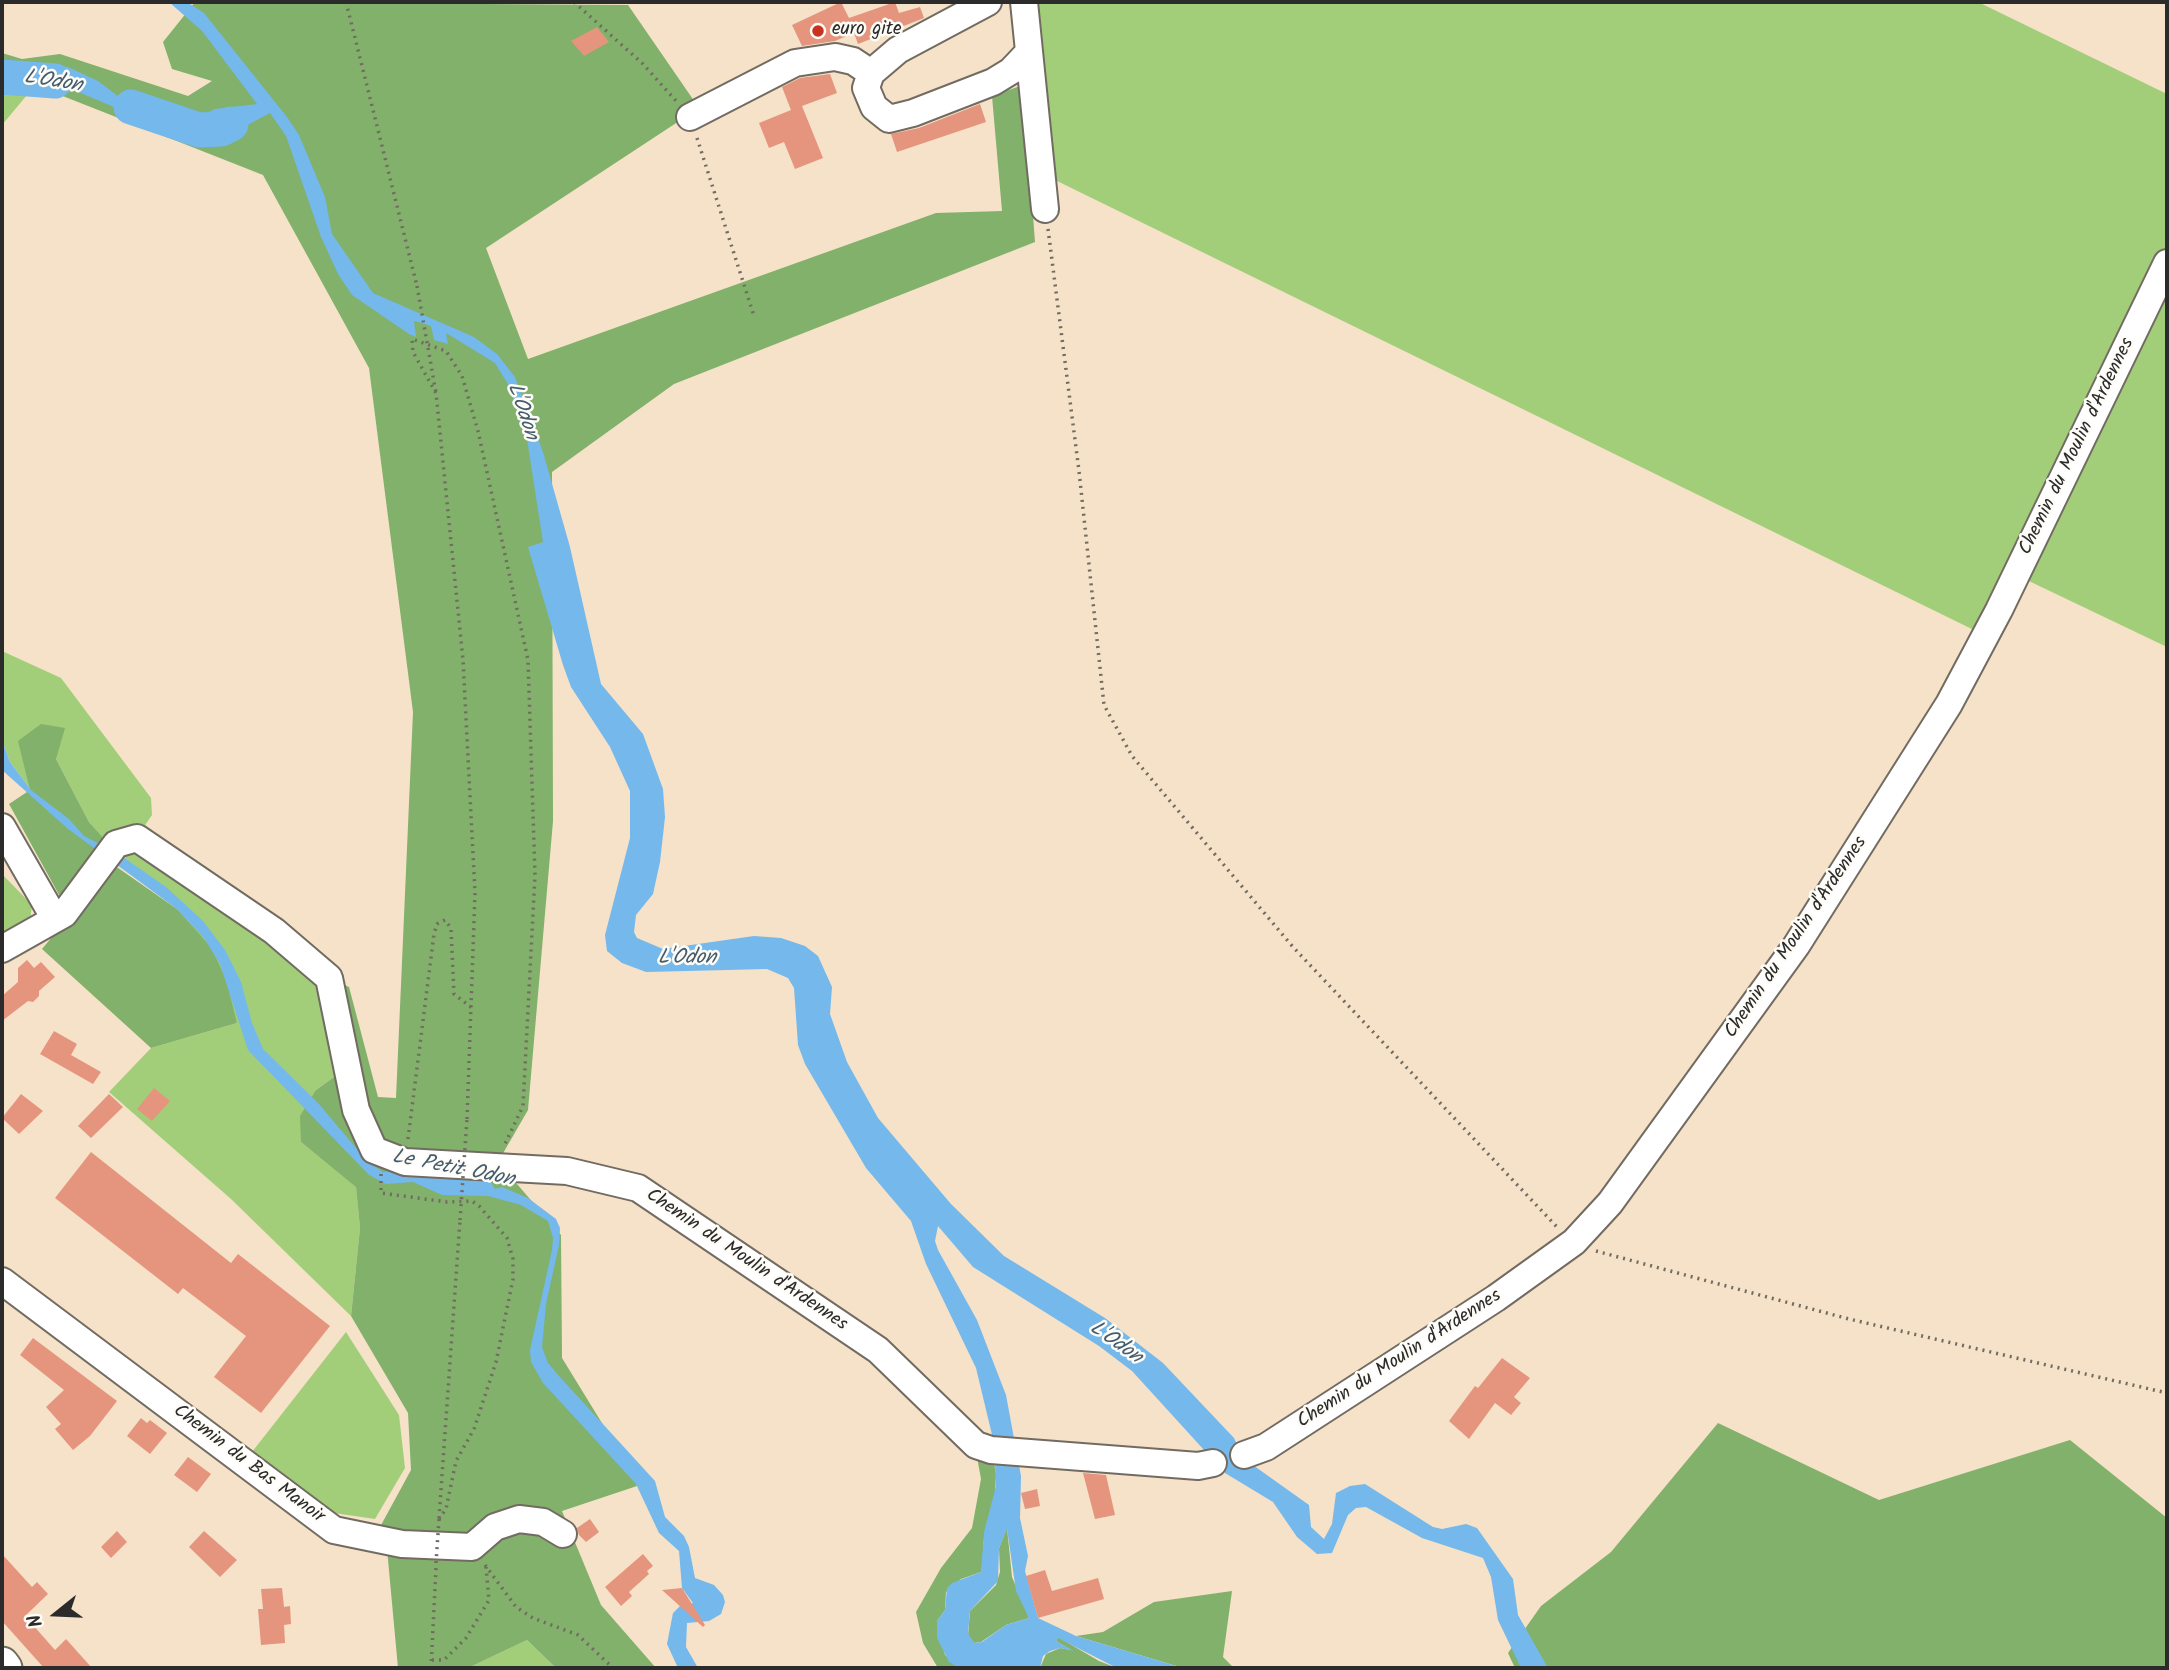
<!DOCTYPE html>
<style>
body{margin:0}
#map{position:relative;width:2169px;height:1670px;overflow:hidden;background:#f5e2c8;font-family:Kalam,sans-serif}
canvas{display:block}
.frame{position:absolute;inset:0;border:4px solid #2b2b2b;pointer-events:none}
.north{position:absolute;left:21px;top:1579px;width:70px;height:70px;-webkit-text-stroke:5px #fdfcf7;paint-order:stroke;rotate:252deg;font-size:19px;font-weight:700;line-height:28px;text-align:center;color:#2b2b2b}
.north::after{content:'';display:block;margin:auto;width:24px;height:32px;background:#2b2b2b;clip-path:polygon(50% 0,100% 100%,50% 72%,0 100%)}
</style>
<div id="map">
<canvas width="2169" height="1670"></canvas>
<div class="frame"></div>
<div class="north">N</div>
</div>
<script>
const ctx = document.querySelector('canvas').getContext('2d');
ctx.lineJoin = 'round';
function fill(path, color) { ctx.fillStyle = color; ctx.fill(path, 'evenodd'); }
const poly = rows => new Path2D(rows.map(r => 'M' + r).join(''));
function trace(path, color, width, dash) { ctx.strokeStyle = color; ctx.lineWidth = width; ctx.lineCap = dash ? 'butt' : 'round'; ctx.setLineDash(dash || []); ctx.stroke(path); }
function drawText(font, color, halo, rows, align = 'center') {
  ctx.font = font + ' Kalam,sans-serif'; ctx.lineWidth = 5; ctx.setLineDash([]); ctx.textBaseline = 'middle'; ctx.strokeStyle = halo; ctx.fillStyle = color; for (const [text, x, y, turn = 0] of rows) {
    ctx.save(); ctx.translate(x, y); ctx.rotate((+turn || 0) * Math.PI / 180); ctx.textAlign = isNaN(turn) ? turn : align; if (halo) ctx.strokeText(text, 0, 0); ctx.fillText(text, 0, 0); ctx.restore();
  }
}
fill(poly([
 [1033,2,1978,2,2167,94,2167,647,2010,572,1978,632,1053,179],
 [2,95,27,95,2,125],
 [2,651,61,678,151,798,152,815,137,837,329,978,320,1001,334,1077,316,1090,301,1142,356,1186,360,1228,351,1316,231,1199,109,1092,151,1048,237,1023,177,909,144,884,89,822,56,759,31,790,10,762,2,740],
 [2,874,32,905,30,922,2,936],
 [346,1332,399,1415,405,1468,375,1519,334,1513,252,1452],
 [527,1640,556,1668,468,1668]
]), '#a2ce7a');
fill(poly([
 [195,2,628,5,699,108,486,248,528,359,936,213,1002,211,992,96,1023,85,1035,242,674,384,552,472,553,821,528,1110,498,1162,561,1235,562,1358,640,1485,562,1511,601,1605,656,1668,556,1668,527,1640,468,1668,398,1668,385,1527,380,1527,411,1470,408,1413,351,1316,360,1228,356,1187,301,1142,300,1116,316,1090,334,1077,320,1001,329,978,349,987,378,1097,396,1098,413,712,369,368,263,175,50,91,2,95,2,53,22,59,60,54,188,96,212,81,172,69,163,42],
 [41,724,65,728,56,759,89,822,117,853,111,863,177,909,211,947,226,979,237,1023,151,1048,42,949,77,907,63,902,9,804,30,790,18,741],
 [1718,1423,1879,1500,2070,1440,2167,1518,2167,1668,1515,1668,1508,1653,1541,1606,1611,1552],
 [977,1457,994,1462,996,1474,995,1497,983,1544,983,1564,981,1572,961,1579,946,1592,945,1610,937,1621,945,1655,959,1668,938,1668,923,1643,916,1612,941,1568,972,1528,981,1479],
 [1007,1528,1012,1577,1029,1618,1006,1625,981,1642,974,1643,968,1636,970,1611,996,1585,1000,1572,999,1548],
 [1232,1591,1223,1657,1234,1668,1183,1668,1076,1636,1103,1632,1154,1602],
 [1058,1637,1099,1661,1117,1668,1040,1668,1046,1654,1060,1648,1071,1650,1056,1641]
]), '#81b16a');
fill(poly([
 [169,2,187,2,204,13,287,117,299,135,325,197,332,234,373,293,474,337,497,354,515,377,543,452,570,547,601,684,643,734,663,789,665,817,660,862,653,894,636,915,634,932,637,938,663,949,754,936,781,938,805,946,818,956,832,987,830,1014,847,1062,878,1118,951,1204,1004,1256,1105,1318,1163,1363,1234,1438,1243,1458,1309,1505,1311,1527,1324,1539,1332,1524,1336,1493,1350,1486,1365,1484,1433,1527,1442,1529,1466,1524,1477,1528,1513,1579,1518,1615,1548,1668,1521,1668,1498,1620,1491,1577,1483,1558,1422,1538,1366,1507,1356,1508,1348,1515,1332,1553,1317,1554,1297,1537,1273,1502,1225,1473,1132,1371,1099,1346,973,1267,938,1226,935,1241,938,1250,977,1320,1006,1395,1021,1476,1020,1518,1028,1556,1025,1571,1038,1618,1076,1636,1183,1668,1117,1668,1058,1638,1056,1641,1074,1651,1060,1648,1050,1651,1043,1656,1040,1668,959,1668,949,1662,937,1638,937,1621,945,1610,947,1588,952,1583,981,1572,984,1532,996,1486,994,1443,976,1368,926,1264,911,1221,866,1168,805,1064,798,1045,794,988,788,978,767,969,646,972,622,963,607,951,605,935,630,838,630,791,610,747,571,687,563,665,528,547,543,542,527,439,509,386,495,363,446,333,448,344,434,340,431,326,418,322,414,321,416,337,409,334,352,295,338,274,321,237,286,136,270,113,238,130,209,138,189,139,55,82,2,77,2,68,33,71,53,66,68,67,98,81,131,106,180,126,215,109,257,104,202,31],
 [1007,1529,1016,1591,1029,1618,1006,1625,982,1642,974,1643,968,1633,970,1611,998,1581,999,1548],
 [2,740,10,762,31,790,69,819,84,836,117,853,166,887,203,921,225,950,241,982,252,1023,263,1049,319,1104,367,1161,383,1172,407,1170,437,1178,491,1182,495,1189,502,1187,528,1198,556,1219,560,1228,559,1245,546,1304,542,1347,548,1363,559,1376,655,1481,665,1517,684,1536,689,1547,695,1578,714,1585,723,1595,725,1602,721,1614,709,1621,687,1623,686,1647,698,1668,678,1668,667,1644,673,1613,680,1606,693,1603,682,1588,679,1551,659,1533,636,1484,543,1383,531,1362,530,1350,552,1250,553,1238,548,1221,521,1205,488,1196,442,1195,413,1182,386,1184,369,1175,248,1050,220,964,204,938,177,909,68,829,2,770]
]), '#75b8eb');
trace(poly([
 [2,77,55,81],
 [131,107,199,130,221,129,231,124]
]), '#75b8eb', 35);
fill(poly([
 [841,2,849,18,895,2,899,13,920,7,924,18,858,44,854,33,835,41,802,46,792,25],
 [597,27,609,42,584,56,571,41],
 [830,74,837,93,802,106,823,158,795,169,784,142,769,148,759,123,791,110,782,87,800,78],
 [980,104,986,122,897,152,891,134,919,128],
 [27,960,34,968,41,962,55,977,39,991,39,996,33,1002,28,1001,2,1021,2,996,18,982,18,968],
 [54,1031,77,1044,71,1055,101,1072,93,1084,40,1054],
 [154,1088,170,1101,152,1121,137,1109],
 [21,1094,43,1111,19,1134,2,1118],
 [109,1094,123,1107,91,1138,78,1126],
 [91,1152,231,1263,238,1254,330,1326,261,1413,214,1377,246,1336,183,1288,178,1294,55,1198],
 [33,1338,117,1401,90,1436,73,1450,55,1429,61,1424,46,1407,64,1390,20,1355],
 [1502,1358,1530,1378,1514,1397,1521,1403,1511,1415,1495,1403,1469,1439,1449,1421,1475,1386,1478,1388],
 [141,1418,147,1423,150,1420,167,1433,150,1454,127,1436],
 [188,1457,211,1474,197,1492,174,1475],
 [1083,1473,1106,1475,1115,1515,1095,1519],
 [1037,1489,1040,1506,1025,1509,1021,1493],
 [590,1519,599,1532,586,1542,579,1535,577,1528],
 [117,1531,127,1542,111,1558,101,1547],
 [204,1531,237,1560,220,1577,189,1547],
 [2,1554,32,1587,37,1582,48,1594,25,1616,55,1650,66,1639,92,1668,44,1668,2,1621],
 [643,1554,653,1566,647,1571,649,1574,629,1592,632,1596,621,1606,605,1587],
 [1045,1570,1052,1591,1098,1578,1104,1599,1038,1618,1026,1576],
 [282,1588,284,1607,290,1606,291,1624,284,1625,285,1643,261,1645,258,1609,263,1609,261,1589],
 [682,1588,705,1625,703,1627,662,1590]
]), '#e5957d');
const minor = poly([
 [988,2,898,50,871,73,866,88,874,107,889,119,913,113,993,82,1011,71,1028,53],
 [1024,2,1045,209],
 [690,117,795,63,835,57,853,61,871,73],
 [2,827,55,919],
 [2,949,64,914,116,844,137,838,274,931,329,978,356,1110,374,1150,405,1162,567,1171,638,1188,878,1350,976,1445,991,1450,1198,1466,1213,1463],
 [2,1281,334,1530,402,1544,472,1547,495,1527,519,1519,543,1522,563,1534],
 [1244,1455,1266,1447,1496,1298,1574,1242,1610,1203,1796,946,1949,704,1999,610,2167,263]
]);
const major = poly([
 [2,1664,5,1668]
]);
trace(minor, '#726b62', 30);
trace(major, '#726b62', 37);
trace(poly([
 [346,2,417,286],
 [574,2,643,64,677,102],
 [697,138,754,316],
 [1048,229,1079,471,1104,705,1132,756,1293,947,1557,1227],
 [467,1119,475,893,463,660,436,393,413,352,412,339,446,351,462,376,478,431,528,660,535,875,523,1106,504,1146],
 [408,1139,434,934,437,924,445,920,451,928,454,994,472,1008],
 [381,1174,381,1193,447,1202,472,1201,479,1206,507,1238,513,1259,513,1279,496,1362,474,1429,456,1461,446,1509,439,1519],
 [1596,1251,1849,1319,2167,1393],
 [439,1518,460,1220],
 [485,1565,516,1607,533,1618,578,1635,613,1668],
 [432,1660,444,1660,466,1638,489,1600,486,1567],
 [431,1668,436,1568]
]), '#726b62', 3.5, [2, 5]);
trace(minor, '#fff', 26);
trace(major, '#fff', 33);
trace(poly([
 [417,286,436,393],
 [460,1220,467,1119],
 [436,1563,439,1519]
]), '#726b62', 3.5, [2, 5]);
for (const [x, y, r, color] of [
 [818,31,7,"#c8321e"]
]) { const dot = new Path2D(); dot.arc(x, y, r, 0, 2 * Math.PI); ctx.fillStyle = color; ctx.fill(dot); trace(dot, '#fdfcf7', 2.5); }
drawText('19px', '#2b2b2b', '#fdfcf7', [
 ["euro gite",832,31]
], 'left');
drawText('19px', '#2b2b2b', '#fdfcf7', [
 ["Chemin du Moulin d'Ardennes",2078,447,-64],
 ["Chemin du Moulin d'Ardennes",1797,938,-56],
 ["Chemin du Moulin d'Ardennes",746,1261,34],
 ["Chemin du Moulin d'Ardennes",1400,1360,-33],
 ["Chemin du Bas Manoir",248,1465,37]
]);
drawText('italic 21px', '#455c6e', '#fdfcf7', [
 ["L'Odon",53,83,9],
 ["L'Odon",521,412,71],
 ["L'Odon",687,959],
 ["Le Petit Odon",453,1170,11],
 ["L'Odon",1115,1344,35]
]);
</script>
